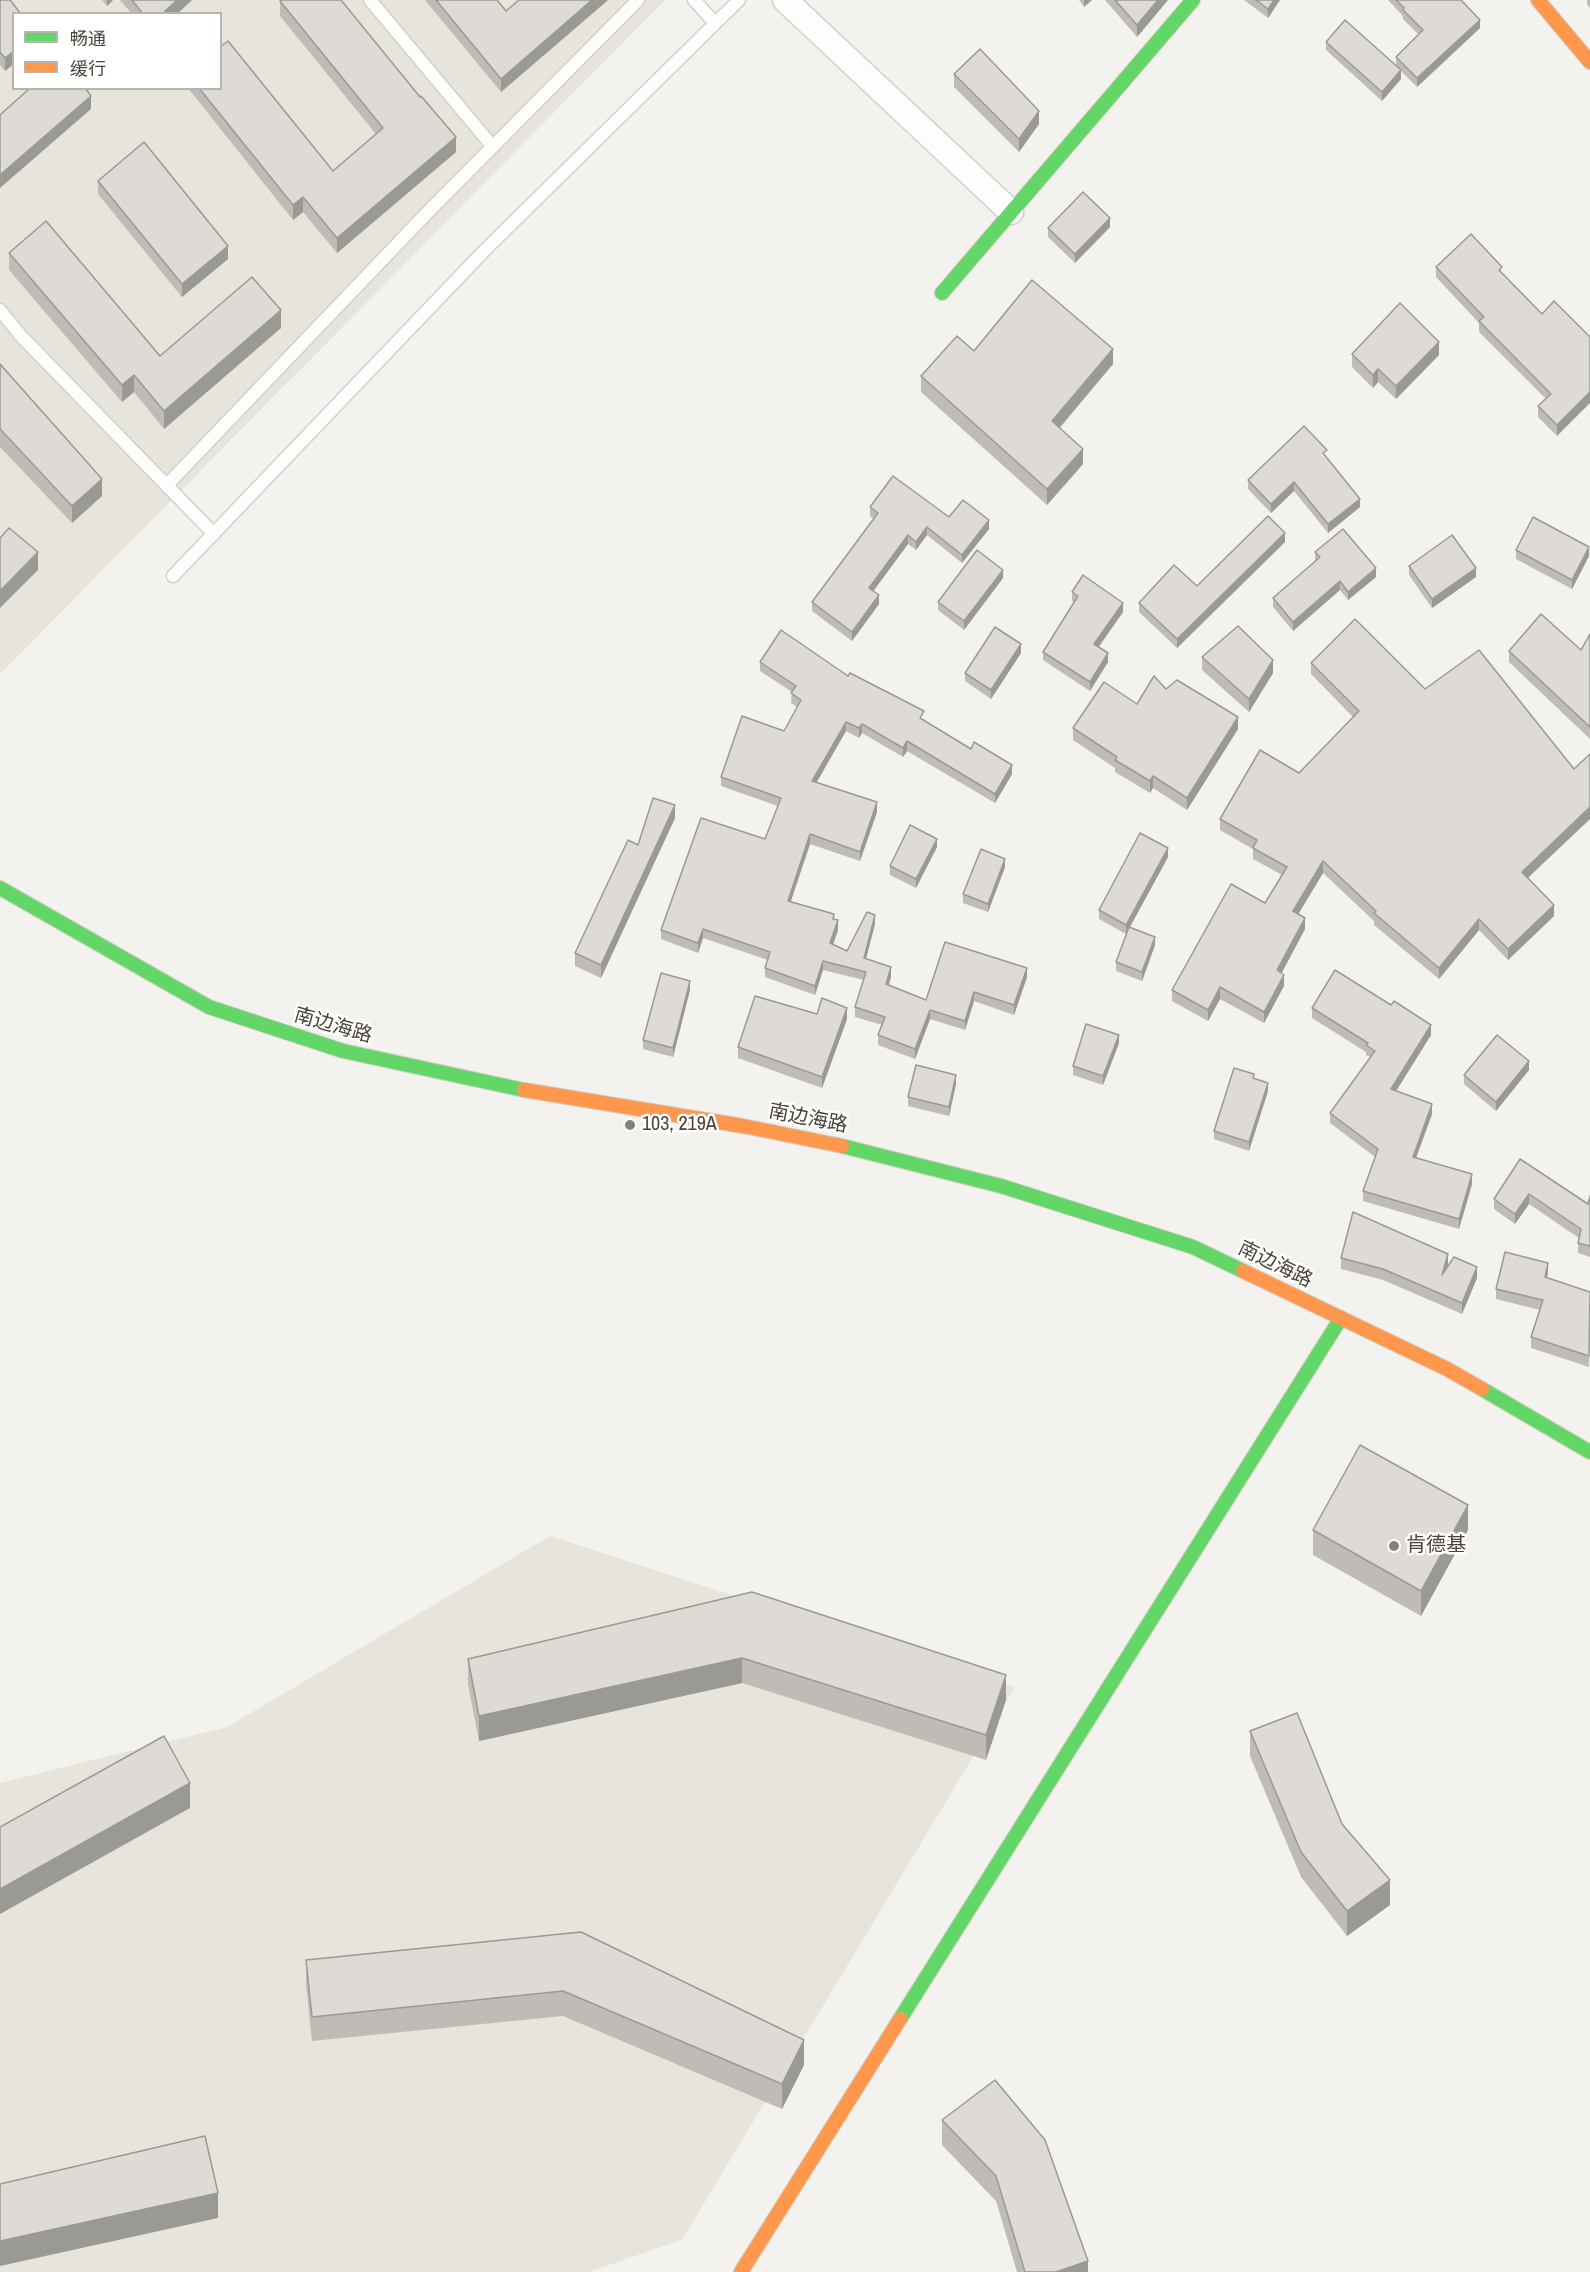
<!DOCTYPE html>
<meta charset="utf-8">
<style>
body{margin:0}
#map{position:relative;width:1590px;height:2272px;overflow:hidden;background:#f4f2ee;font-family:"Archivo Narrow","Noto Sans SC",sans-serif}
canvas{display:block}
.legend{position:absolute;left:12px;top:12px;width:210px;height:78px;box-sizing:border-box;background:#fff;border:2px solid #b7b4b0;margin:0;padding:8px 10px;list-style:none;font-size:18px;color:#4b4439}
.legend li{display:flex;align-items:center;gap:12px;height:30px}
.legend b{width:30px;border:2px solid #b7b4b0}
</style>
<div id="map">
<canvas width="1590" height="2272"></canvas>
<ul class="legend">
<li><b style="height:8px;background:#63d668"></b>畅通</li>
<li><b style="height:8px;background:#ff974d"></b>缓行</li>
</ul>
</div>
<script>
const ctx = document.querySelector('canvas').getContext('2d');
ctx.lineJoin = 'round';
function fill(path, color) { ctx.fillStyle = color; ctx.fill(path, 'evenodd'); }
const poly = rows => new Path2D(rows.map(r => 'M' + r).join(''));
function trace(path, color, width, dash) { ctx.strokeStyle = color; ctx.lineWidth = width; ctx.lineCap = dash ? 'butt' : 'round'; ctx.setLineDash(dash || []); ctx.stroke(path); }
function drawText(font, color, halo, rows, align = 'center') {
  ctx.font = font + ' "Archivo Narrow","Noto Sans SC",sans-serif'; ctx.lineWidth = 5; ctx.setLineDash([]); ctx.textBaseline = 'middle'; ctx.strokeStyle = halo; ctx.fillStyle = color; for (const [text, x, y, turn = 0] of rows) {
    ctx.save(); ctx.translate(x, y); ctx.rotate((+turn || 0) * Math.PI / 180); ctx.textAlign = isNaN(turn) ? turn : align; if (halo) ctx.strokeText(text, 0, 0); ctx.fillText(text, 0, 0); ctx.restore();
  }
}
fill(poly([
 [0,0,665,0,0,674],
 [14,14,220,14,220,88,14,88],
 [550,1536,1015,1687,682,2240,588,2272,0,2272,0,1783,227,1727]
]), '#e7e4dc');
const lane = poly([
 [370,0,493,147],
 [694,0,715,23],
 [0,310,21,336,214,534],
 [167,485,425,215,638,0],
 [173,576,485,250,739,0]
]);
const street = poly([
 [785,0,1011,212]
]);
const fast = poly([
 [942,293,1193,0],
 [0,888,209,1007,343,1051,524,1090],
 [842,1146,1001,1186,1193,1247,1243,1271],
 [1482,1389,1590,1452],
 [900,2019,1341,1318]
]);
const slow = poly([
 [1538,0,1590,62],
 [524,1090,743,1126,842,1146],
 [1243,1271,1447,1369,1482,1389],
 [741,2272,900,2019]
]);
trace(lane, '#d2d0cb', 15);
trace(street, '#d2d0cb', 27);
trace(fast, '#d3cfc5', 16);
trace(slow, '#d3cfc5', 16);
trace(lane, '#fdfdfc', 12);
trace(street, '#fdfdfc', 24);
trace(fast, '#63d668', 14);
trace(slow, '#ff974d', 14);
fill(poly([
 [0,0,10,0,5,71,0,65],
 [102,0,113,0,107,6],
 [120,0,192,0,177,14,132,14],
 [425,0,497,0,506,11,519,0,608,0,501,92],
 [1079,0,1092,0,1084,7],
 [1105,0,1168,0,1137,37],
 [1244,0,1280,0,1268,18],
 [1388,0,1461,0,1480,28,1417,87,1401,71,1401,79,1382,101,1326,50,1326,42,1396,65,1396,57,1419,35,1403,19,1403,16],
 [1587,0,1590,0,1590,8,1587,4],
 [280,1,456,152,337,253,303,212,293,220,188,88,220,88,333,171,376,134,280,16],
 [954,74,1039,124,1019,152,954,87],
 [98,181,228,259,182,297,98,194],
 [1110,227,1075,263,1048,237,1048,228],
 [9,253,160,356,281,328,164,429,134,392,122,402,9,270],
 [1436,267,1502,273,1542,314,1590,337,1557,436,1538,417,1538,406,1546,399,1479,332,1479,323,1436,277],
 [974,351,1113,364,1060,428,1083,464,1047,505,921,392,921,376],
 [1352,354,1439,355,1396,399,1378,382,1373,388,1352,367],
 [0,364,102,496,72,523,0,447],
 [1327,458,1360,507,1328,533,1294,491,1271,513,1248,489,1248,480],
 [870,507,949,517,989,529,962,563,927,535,916,550,908,544,873,591,879,604,852,641,812,611,812,602,874,519,870,516],
 [1285,542,1177,648,1139,612,1139,603,1197,586],
 [1516,550,1589,556,1572,589,1516,559],
 [1315,552,1376,577,1348,600,1340,590,1293,631,1273,607,1273,598,1315,561],
 [1409,566,1476,577,1432,608,1409,575],
 [1003,578,964,630,938,610,938,602],
 [1072,592,1123,612,1099,647,1108,662,1090,691,1043,660,1043,652,1074,602,1072,601],
 [1590,634,1590,739,1509,662,1509,651,1581,650],
 [1021,653,991,699,965,681,965,673],
 [1202,657,1273,673,1249,712,1202,670],
 [760,662,848,676,924,720,1012,774,995,803,907,751,903,757,862,733,859,738,846,731,817,782,877,812,860,861,810,844,790,901,834,919,838,930,833,945,847,951,875,924,866,958,891,977,889,985,926,1000,1027,977,1014,1015,974,1001,965,1030,930,1019,915,1059,878,1045,878,1035,882,1025,855,1017,855,1007,864,980,823,970,815,995,765,977,765,968,768,960,703,938,698,953,661,939,661,930,765,839,778,806,721,786,721,777,784,731,797,707,791,703,792,692,760,671],
 [1311,663,1425,689,1590,819,1528,878,1554,916,1508,960,1479,930,1439,979,1374,925,1374,921,1323,873,1298,914,1305,929,1281,973,1284,986,1264,1023,1220,999,1208,1021,1172,1001,1172,990,1265,903,1282,875,1253,859,1253,849,1220,830,1220,819,1299,773,1353,717,1311,674],
 [1166,689,1238,729,1187,810,1153,788,1150,793,1115,772,1115,768,1073,740,1073,728,1137,704],
 [675,818,601,978,575,966,575,953,638,845],
 [937,847,916,888,890,875,890,866],
 [1168,857,1130,927,1155,945,1142,981,1116,971,1116,962,1126,934,1099,919,1099,910],
 [1005,867,988,912,963,903,963,894],
 [690,990,673,1057,643,1049,643,1040],
 [1312,1008,1431,1035,1396,1091,1432,1114,1416,1158,1472,1184,1459,1229,1363,1201,1363,1191,1375,1157,1330,1123,1330,1113,1370,1057,1366,1055,1366,1052,1312,1018],
 [817,1014,847,1019,822,1088,738,1058,738,1047],
 [1119,1043,1103,1085,1073,1075,1073,1066],
 [1529,1070,1496,1111,1464,1084,1464,1075],
 [1254,1078,1268,1091,1249,1151,1214,1139,1214,1131],
 [956,1084,949,1116,908,1106,908,1097],
 [1520,1159,1588,1204,1590,1196,1590,1257,1578,1253,1578,1243,1579,1238,1529,1204,1515,1224,1494,1209,1494,1199],
 [1341,1258,1448,1266,1477,1278,1462,1314,1383,1280,1341,1269],
 [1548,1273,1547,1278,1590,1292,1589,1367,1531,1348,1531,1337,1540,1310,1496,1299,1496,1289],
 [1313,1530,1468,1530,1421,1616,1313,1555],
 [752,1592,1006,1700,986,1760,742,1683,479,1741,468,1684,468,1659],
 [1250,1731,1342,1824,1390,1905,1347,1936,1301,1877,1250,1756],
 [581,1932,804,2065,782,2109,563,2016,312,2041,306,1985,306,1960],
 [942,2120,1088,2272,1017,2272,996,2201,942,2145]
]), '#bfbcb8');
fill(poly([
 [107,0,113,0,107,6],
 [177,0,192,0,177,14,162,14],
 [592,0,608,0,501,92,501,79],
 [1084,0,1092,0,1084,7],
 [1158,0,1168,0,1137,37,1137,25],
 [1274,0,1280,0,1268,18,1268,9],
 [1480,20,1480,28,1417,87,1417,78],
 [14,51,14,64,5,71,5,58],
 [1401,70,1401,79,1382,101,1382,92],
 [91,96,91,109,0,188,0,175],
 [1039,111,1039,124,1019,152,1019,139],
 [456,137,456,152,337,253,337,238],
 [303,197,303,212,293,220,293,205],
 [1110,218,1110,227,1075,263,1075,254],
 [228,246,228,259,182,297,182,284],
 [281,310,281,328,164,429,164,411],
 [1439,342,1439,355,1396,399,1396,386],
 [1113,349,1113,364,1052,436,1052,421],
 [1378,369,1378,382,1373,388,1373,375],
 [134,375,134,392,122,402,122,385],
 [1590,392,1590,403,1557,436,1557,425],
 [1083,449,1083,464,1047,505,1047,489],
 [102,479,102,496,72,523,72,506],
 [1294,482,1294,491,1271,513,1271,504],
 [1360,499,1360,507,1328,533,1328,524],
 [989,520,989,529,962,563,962,555],
 [927,527,927,535,916,550,916,542],
 [1285,533,1285,542,1177,648,1177,639],
 [908,535,908,544,869,597,869,588],
 [1589,547,1589,556,1572,589,1572,580],
 [38,552,38,570,0,608,0,591],
 [1376,568,1376,577,1348,600,1348,592],
 [1476,568,1476,577,1432,608,1432,599],
 [1003,570,1003,578,964,630,964,621],
 [1340,581,1340,590,1293,631,1293,622],
 [879,595,879,604,852,641,852,632],
 [1123,603,1123,612,1094,653,1094,644],
 [1021,644,1021,653,991,699,991,690],
 [1108,653,1108,662,1090,691,1090,682],
 [1273,660,1273,673,1249,712,1249,699],
 [1238,717,1238,729,1187,810,1187,798],
 [846,722,846,731,812,790,812,781],
 [862,724,862,733,859,738,859,728],
 [907,741,907,751,903,757,903,748],
 [1012,765,1012,774,995,803,995,794],
 [1153,776,1153,788,1150,793,1150,781],
 [877,802,877,812,860,861,860,852],
 [675,805,675,818,601,978,601,965],
 [1590,807,1590,819,1522,883,1522,872],
 [810,834,810,844,788,910,788,901],
 [937,839,937,847,916,888,916,879],
 [1168,848,1168,857,1126,934,1126,925],
 [1005,859,1005,867,988,912,988,904],
 [1323,861,1323,873,1293,923,1293,911],
 [1554,905,1554,916,1508,960,1508,949],
 [875,915,875,924,864,967,864,958],
 [1305,918,1305,929,1277,982,1277,970],
 [1479,919,1479,930,1439,979,1439,968],
 [838,920,838,930,830,953,830,943],
 [703,929,703,938,698,953,698,943],
 [1155,937,1155,945,1142,981,1142,972],
 [823,961,823,970,815,995,815,986],
 [891,967,891,977,886,993,886,984],
 [1027,968,1027,977,1014,1015,1014,1005],
 [1284,975,1284,986,1264,1023,1264,1012],
 [690,981,690,990,673,1057,673,1048],
 [1220,987,1220,999,1208,1021,1208,1010],
 [974,992,974,1001,965,1030,965,1021],
 [847,1008,847,1019,822,1088,822,1077],
 [930,1010,930,1019,915,1059,915,1049],
 [1431,1025,1431,1035,1391,1099,1391,1089],
 [1119,1035,1119,1043,1103,1085,1103,1076],
 [1529,1061,1529,1070,1496,1111,1496,1102],
 [956,1075,956,1084,949,1116,949,1107],
 [1268,1083,1268,1091,1249,1151,1249,1142],
 [1432,1104,1432,1114,1413,1166,1413,1157],
 [1472,1174,1472,1184,1459,1229,1459,1219],
 [1529,1194,1529,1204,1515,1224,1515,1214],
 [1448,1254,1448,1266,1442,1275],
 [1548,1263,1548,1273,1545,1287,1545,1277],
 [1477,1267,1477,1278,1462,1314,1462,1303],
 [1468,1505,1468,1530,1421,1616,1421,1591],
 [742,1658,742,1683,479,1741,479,1716],
 [1006,1675,1006,1700,986,1760,986,1735],
 [190,1783,190,1808,0,1914,0,1889],
 [1390,1880,1390,1905,1347,1936,1347,1911],
 [804,2040,804,2065,782,2109,782,2084],
 [218,2193,218,2218,0,2266,0,2241],
 [1088,2261,1088,2272,1056,2272]
]), '#9b9996');
const building = poly([
 [0,0,10,0,21,14,14,14,14,51,5,58,0,52,0,0],
 [132,0,177,0,162,14,143,14,132,0],
 [281,0,341,0,420,97,421,96,456,137,337,238,303,197,293,205,199,88,220,88,220,47,228,41,333,171,383,128,280,1,281,0],
 [436,0,497,0,506,11,519,0,592,0,501,79,436,0],
 [1115,0,1158,0,1137,25,1115,0],
 [1256,0,1274,0,1268,9,1256,0],
 [1396,0,1461,0,1480,20,1417,78,1396,57,1423,30,1403,10,1404,8,1396,0],
 [1345,20,1401,70,1382,92,1326,42,1345,20],
 [980,49,1039,111,1019,139,954,74,980,49],
 [30,88,85,88,91,96,0,175,0,115,30,88],
 [144,142,228,246,182,284,98,181,144,142],
 [1083,192,1110,218,1075,254,1048,228,1083,192],
 [46,221,160,356,252,277,281,310,164,411,134,375,122,385,9,253,46,221],
 [1471,234,1502,267,1499,270,1542,314,1554,301,1590,337,1590,392,1557,425,1538,406,1551,394,1479,321,1484,317,1436,267,1471,234],
 [1032,280,1113,349,1052,421,1083,449,1047,489,921,376,957,336,974,351,1032,280],
 [1400,303,1439,342,1396,386,1378,369,1373,375,1352,354,1400,303],
 [0,364,102,479,72,506,0,429,0,364],
 [1304,426,1327,450,1323,453,1360,499,1328,524,1294,482,1271,504,1248,480,1304,426],
 [893,476,949,517,963,500,989,520,962,555,927,527,916,542,908,535,869,588,879,595,852,632,812,602,878,513,870,507,893,476],
 [1268,516,1285,533,1177,639,1139,603,1174,565,1197,586,1268,516],
 [1533,517,1589,547,1572,580,1516,550,1533,517],
 [9,528,38,552,0,591,0,538,9,528],
 [1343,529,1376,568,1348,592,1340,581,1293,622,1273,598,1320,557,1315,552,1343,529],
 [1452,535,1476,568,1432,599,1409,566,1452,535],
 [977,550,1003,570,964,621,938,602,977,550],
 [1083,575,1123,603,1094,644,1108,653,1090,682,1043,652,1078,596,1072,592,1083,575],
 [1541,614,1581,650,1590,634,1590,727,1509,651,1541,614],
 [1355,619,1425,689,1479,650,1574,769,1590,754,1590,807,1522,872,1554,905,1508,949,1479,919,1439,968,1374,913,1376,911,1323,861,1293,911,1305,918,1277,970,1284,975,1264,1012,1220,987,1208,1010,1172,990,1231,884,1265,903,1287,867,1253,848,1257,840,1220,819,1260,750,1299,773,1359,711,1311,663,1355,619],
 [1238,626,1273,660,1249,699,1202,657,1238,626],
 [995,627,1021,644,991,690,965,673,995,627],
 [781,630,848,676,850,673,924,711,920,718,971,749,974,742,1012,765,995,794,907,741,903,748,862,724,859,728,846,722,812,781,877,802,860,852,810,834,788,901,834,914,833,919,838,920,830,943,847,951,867,912,875,915,864,958,891,967,886,984,926,1000,945,942,1027,968,1014,1005,974,992,965,1021,930,1010,915,1049,878,1035,885,1017,855,1007,866,972,823,961,815,986,765,968,770,952,703,929,698,943,661,930,701,818,765,839,781,798,721,777,742,716,784,731,801,700,791,693,796,686,760,662,781,630],
 [1154,676,1166,689,1177,680,1238,717,1187,798,1153,776,1150,781,1115,760,1117,757,1073,728,1104,682,1137,704,1154,676],
 [653,798,675,805,601,965,575,953,628,840,638,845,653,798],
 [910,825,937,839,916,879,890,866,910,825],
 [1140,833,1168,848,1126,925,1099,910,1140,833],
 [981,849,1005,859,988,904,963,894,981,849],
 [1129,927,1155,937,1142,972,1116,962,1129,927],
 [1335,970,1391,1005,1394,1001,1431,1025,1391,1089,1432,1104,1413,1157,1472,1174,1459,1219,1363,1191,1378,1149,1330,1113,1375,1051,1366,1045,1368,1043,1312,1008,1335,970],
 [661,973,690,981,673,1048,643,1040,661,973],
 [755,996,817,1014,822,998,847,1008,822,1077,738,1047,755,996],
 [1086,1024,1119,1035,1103,1076,1073,1066,1086,1024],
 [1497,1035,1529,1061,1496,1102,1464,1075,1497,1035],
 [916,1065,956,1075,949,1107,908,1097,916,1065],
 [1234,1068,1254,1074,1253,1078,1268,1083,1249,1142,1214,1131,1234,1068],
 [1520,1159,1588,1204,1590,1196,1590,1246,1578,1243,1581,1229,1529,1194,1515,1214,1494,1199,1520,1159],
 [1353,1212,1448,1254,1442,1275,1454,1257,1477,1267,1462,1303,1383,1269,1341,1258,1353,1212],
 [1505,1252,1548,1263,1545,1277,1590,1292,1589,1356,1531,1337,1543,1300,1496,1289,1505,1252],
 [1360,1445,1468,1505,1421,1591,1313,1530,1360,1445],
 [752,1592,1006,1675,986,1735,742,1658,479,1716,468,1659,752,1592],
 [1297,1713,1342,1824,1390,1880,1347,1911,1301,1852,1250,1731,1297,1713],
 [164,1736,190,1783,0,1889,0,1827,164,1736],
 [581,1932,804,2040,782,2084,563,1991,312,2017,306,1960,581,1932],
 [995,2080,1045,2140,1088,2261,1056,2272,1025,2272,996,2176,942,2120,995,2080],
 [205,2136,218,2193,0,2241,0,2184,205,2136]
]);
fill(building, '#dedbd6');
trace(building, '#9b9996', 1.5);
for (const [x, y, r, color] of [
 [630,1125,6,"#868178"],
 [1394,1546,6,"#868178"]
]) { const dot = new Path2D(); dot.arc(x, y, r, 0, 2 * Math.PI); ctx.fillStyle = color; ctx.fill(dot); trace(dot, '#fff', 2); }
drawText('20px', '#4b4439', '#fff', [
 ["南边海路",333,1026,16],
 ["南边海路",808,1119,11],
 ["南边海路",1275,1265,26]
]);
drawText('20px', '#4b4439', '#fff', [
 ["103, 219A",642,1125],
 ["肯德基",1406,1546]
], 'left');
</script>
